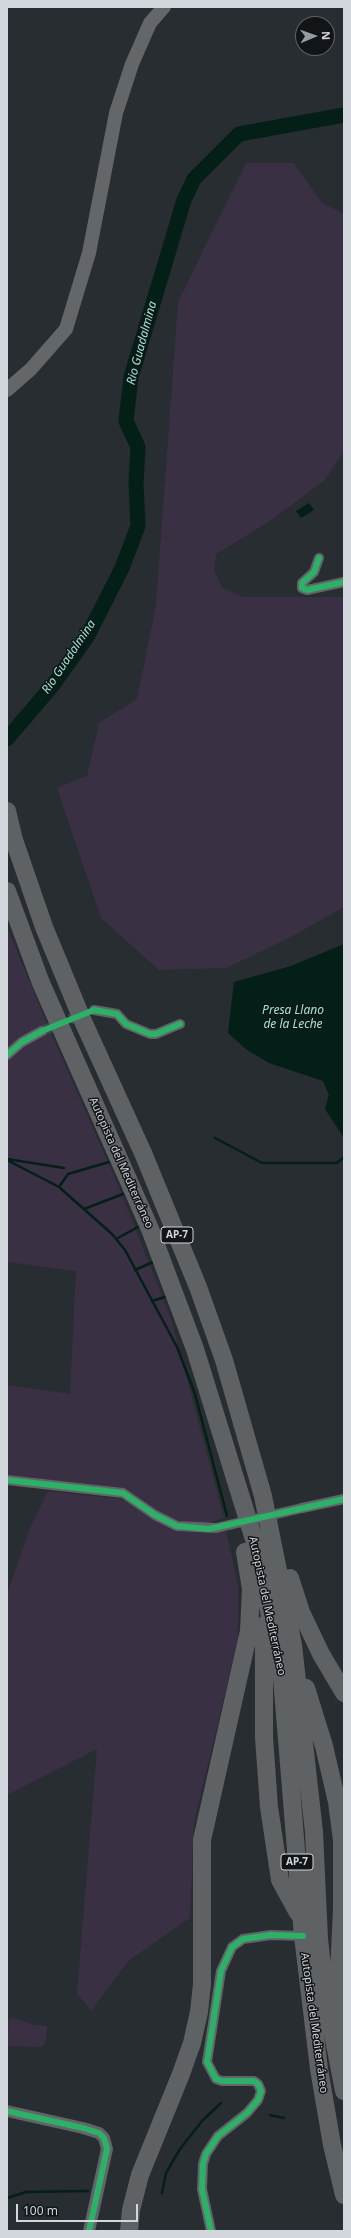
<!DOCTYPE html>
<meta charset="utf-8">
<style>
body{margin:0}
#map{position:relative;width:351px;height:2238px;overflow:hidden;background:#282d31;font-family:"Noto Sans",sans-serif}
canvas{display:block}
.frame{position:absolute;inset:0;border:8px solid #d1d7dc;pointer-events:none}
.north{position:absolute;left:295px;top:16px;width:40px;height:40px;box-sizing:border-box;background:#111518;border:1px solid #5e6366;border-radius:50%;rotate:88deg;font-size:11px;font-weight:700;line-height:16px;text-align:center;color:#d1d7dc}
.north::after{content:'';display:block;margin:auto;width:14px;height:18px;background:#969ca0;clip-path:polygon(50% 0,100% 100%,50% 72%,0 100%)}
.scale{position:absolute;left:16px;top:2204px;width:122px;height:18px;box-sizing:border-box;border:2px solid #d1d7dc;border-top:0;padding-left:5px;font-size:12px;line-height:14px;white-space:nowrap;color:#d1d7dc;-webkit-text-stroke:3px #111518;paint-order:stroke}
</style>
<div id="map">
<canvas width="351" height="2238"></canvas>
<div class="frame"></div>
<div class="north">N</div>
<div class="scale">100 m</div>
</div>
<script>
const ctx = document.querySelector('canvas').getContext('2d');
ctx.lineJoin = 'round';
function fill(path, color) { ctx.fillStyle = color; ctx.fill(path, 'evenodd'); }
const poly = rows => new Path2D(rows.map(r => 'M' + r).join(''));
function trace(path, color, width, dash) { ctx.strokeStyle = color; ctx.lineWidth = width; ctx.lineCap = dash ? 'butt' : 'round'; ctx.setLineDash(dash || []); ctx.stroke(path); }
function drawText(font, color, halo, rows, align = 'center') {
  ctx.font = font + ' "Noto Sans",sans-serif'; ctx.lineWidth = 3; ctx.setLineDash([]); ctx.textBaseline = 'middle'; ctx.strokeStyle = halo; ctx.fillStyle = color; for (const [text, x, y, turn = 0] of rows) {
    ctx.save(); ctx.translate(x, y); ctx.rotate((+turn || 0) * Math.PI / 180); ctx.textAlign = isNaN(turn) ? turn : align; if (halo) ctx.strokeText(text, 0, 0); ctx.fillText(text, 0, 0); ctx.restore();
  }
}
fill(poly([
 [246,163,294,163,322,203,344,214,344,450,325,480,270,521,216,554,214,570,222,587,242,597,344,597,344,907,289,938,226,968,159,970,101,918,57,788,87,776,99,723,137,699,156,605,178,302],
 [7,927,48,1026,118,1185,171,1319,224,1518,208,1523,182,1523,157,1511,135,1495,118,1487,7,1475,7,1385,70,1394,76,1271,7,1262],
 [48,1491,121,1499,182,1532,226,1531,238,1586,238,1640,194,1822,190,1918,128,1961,91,2011,77,1993,97,1749,7,1795,7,1594,30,1528],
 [13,2018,34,2025,47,2026,46,2039,44,2045,40,2047,7,2046,9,2019]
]), '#3a3044');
fill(poly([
 [309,503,314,510,301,518,296,511],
 [344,944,344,1138,325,1109,329,1095,323,1081,269,1063,247,1050,228,1033,234,982,291,966]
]), '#041e18');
trace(poly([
 [215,1138,262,1163,337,1163,344,1157],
 [7,1159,64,1168],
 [7,1160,59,1187,112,1234,125,1250,177,1347,195,1394,227,1516],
 [59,1187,68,1174,109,1162],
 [84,1209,123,1194],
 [116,1239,138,1227],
 [135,1270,153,1262],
 [152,1301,165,1297],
 [270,2115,284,2118],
 [162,2193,166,2173,180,2149,202,2121,221,2103],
 [7,2198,26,2192,88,2191]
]), '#041e18', 2.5);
trace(poly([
 [7,739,53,685,87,637,122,568,138,526,136,483,138,447,126,421,131,377,184,200,194,179,239,134,344,115]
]), '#041e18', 15);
trace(poly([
 [42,1031,84,1014]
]), '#41464b', 10, [10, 5]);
trace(poly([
 [319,558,314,572,302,583,302,588,307,590,344,582],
 [94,1010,117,1014,126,1024,150,1034,156,1034,180,1024],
 [7,1055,22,1042,42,1031],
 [7,1480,123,1493,155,1515,177,1526,216,1528],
 [302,1508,344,1499],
 [211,2231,202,2189,203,2164,206,2154,218,2136,247,2113,258,2100,261,2091,258,2084,254,2081,222,2081,216,2079,207,2062,221,1971,232,1947,243,1939,271,1935,303,1936]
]), '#626467', 10);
trace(poly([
 [7,2111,83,2128,99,2133,104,2138,107,2149,89,2231]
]), '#626467', 12);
trace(poly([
 [7,390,31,369,66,329,89,253,116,113,132,64,150,23,164,7]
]), '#646769', 14);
trace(poly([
 [7,811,14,840,44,927,82,1019,143,1153,198,1287,224,1360,263,1496,293,1645,314,1832,319,1939,325,1993,344,2091],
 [7,891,41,983,150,1229,195,1349,257,1549,282,1678,303,1936,319,2069,332,2145,344,2195],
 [290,1578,301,1612,321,1654,344,1693],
 [264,1625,264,1737,269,1807,280,1880,298,1913],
 [306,1688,324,1746,337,1802,342,1840,342,1909,339,1974,342,2031],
 [129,2231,131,2210,140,2175,181,2074,192,2043,199,2012,202,1984,202,1840,249,1631,251,1589,245,1552]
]), '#5f6265', 18);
trace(poly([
 [216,1528,302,1508]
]), '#626467', 10);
trace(poly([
 [319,558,314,572,302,583,302,588,307,590,344,582],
 [7,1055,22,1042,42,1031,94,1010,117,1014,126,1024,150,1034,156,1034,180,1024],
 [7,1480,123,1493,155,1515,177,1526,209,1529,344,1499],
 [7,2111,83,2128,99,2133,104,2138,107,2149,89,2231],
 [211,2231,202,2189,203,2164,206,2154,218,2136,247,2113,258,2100,261,2091,258,2084,254,2081,222,2081,216,2079,207,2062,221,1971,232,1947,243,1939,271,1935,303,1936]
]), '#2db169', 6);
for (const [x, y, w] of [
 [177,1235,32],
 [297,1862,32]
]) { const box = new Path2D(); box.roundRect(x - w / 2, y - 8, w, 16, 3); ctx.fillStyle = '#111518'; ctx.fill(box); trace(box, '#d1d7dc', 1); }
drawText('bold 10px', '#d1d7dc', null, [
 ["AP-7",177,1235],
 ["AP-7",297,1862]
]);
drawText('11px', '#d1d7dc', '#111518', [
 ["Autopista del Mediterráneo",121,1163,66],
 ["Autopista del Mediterráneo",267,1606,78],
 ["Autopista del Mediterráneo",314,2023,82]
]);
drawText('italic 12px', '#9be6d1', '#111518', [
 ["Rio Guadalmina",142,343,-75],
 ["Rio Guadalmina",69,657,-56],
 ["Presa Llano",293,1011],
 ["de la Leche",293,1025]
]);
</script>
